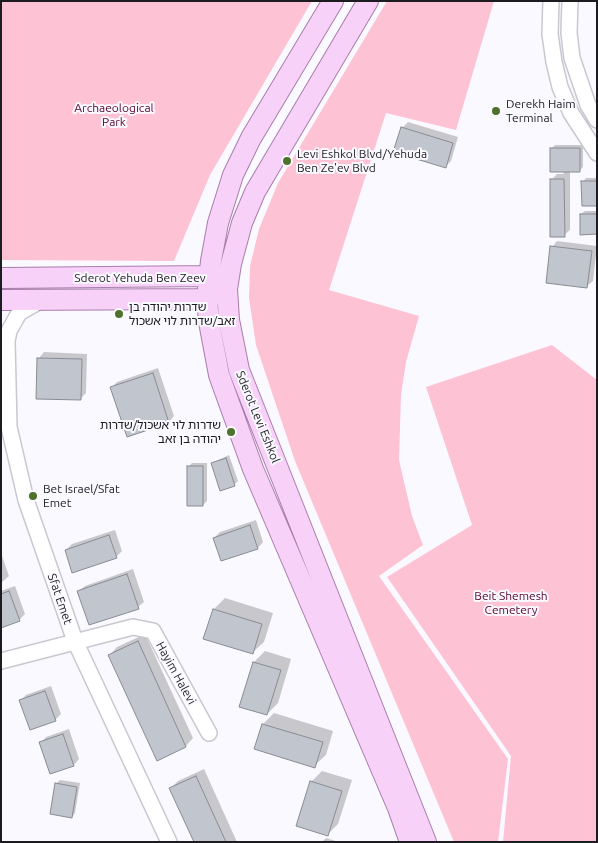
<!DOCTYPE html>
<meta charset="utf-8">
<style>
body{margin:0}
#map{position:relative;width:598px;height:843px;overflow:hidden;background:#faf9ff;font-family:Ubuntu,sans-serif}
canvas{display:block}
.frame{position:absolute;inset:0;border:2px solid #1c1b1f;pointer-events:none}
</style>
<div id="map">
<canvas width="598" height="843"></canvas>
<div class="frame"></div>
</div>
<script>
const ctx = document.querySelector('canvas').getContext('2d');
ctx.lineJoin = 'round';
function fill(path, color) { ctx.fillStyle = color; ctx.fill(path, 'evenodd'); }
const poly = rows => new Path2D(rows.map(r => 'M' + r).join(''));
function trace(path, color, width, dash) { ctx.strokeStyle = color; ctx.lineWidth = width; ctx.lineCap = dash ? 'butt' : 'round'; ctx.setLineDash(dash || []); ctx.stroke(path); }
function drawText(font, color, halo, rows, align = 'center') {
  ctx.font = font + ' Ubuntu,"Noto Sans Hebrew",sans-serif'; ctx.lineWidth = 4; ctx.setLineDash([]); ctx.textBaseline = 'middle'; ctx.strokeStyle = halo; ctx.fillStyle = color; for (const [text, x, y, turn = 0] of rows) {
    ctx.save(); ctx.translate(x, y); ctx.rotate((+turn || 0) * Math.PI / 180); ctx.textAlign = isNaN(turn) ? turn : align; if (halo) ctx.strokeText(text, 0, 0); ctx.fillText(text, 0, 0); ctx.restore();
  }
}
fill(poly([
 [1,1,312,1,210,175,174,261,1,260],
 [387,1,494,1,456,130,386,113,329,290,419,316,406,362,401,395,399,460,412,516,423,545,379,576,508,759,498,842,454,842,295,461,256,345,249,298,250,266,259,229,278,183],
 [552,345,597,380,597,842,503,842,511,756,387,577,472,525,426,387]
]), '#fec2d5');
fill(poly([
 [408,122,458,137,451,161,445,167,402,128],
 [555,145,583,145,583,167,579,171,570,171,570,230,564,235,551,180,557,174,564,174,551,149],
 [586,178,597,178,597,204,583,182],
 [585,211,597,211,597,233,581,214],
 [557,241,597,246,593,281,587,286,552,247],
 [44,352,87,354,86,393,80,399,39,358],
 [158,368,174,416,169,422,128,436,111,388,117,382],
 [229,455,238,481,234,485,212,463],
 [192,463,207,463,207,501,203,505,188,467],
 [256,520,263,542,258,548,222,560,214,538,220,532],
 [115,530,122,551,116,557,66,550,72,544],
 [1,553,9,576,1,583],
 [133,569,144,602,138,607,79,591,85,586],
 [15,586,25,614,19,620,1,626,1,591],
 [225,598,273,613,264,642,252,653,205,638,214,609],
 [145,634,193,738,186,746,158,759,110,655,117,647],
 [265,651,291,659,278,703,267,714,254,662],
 [51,686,61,714,55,720,21,700,26,695],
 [274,713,333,731,326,755,314,766,263,724],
 [69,729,79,759,74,765,51,773,41,743,46,737],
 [204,769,237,842,195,842,171,788,178,781],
 [322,771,352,780,338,824,327,835,311,782],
 [60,780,80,783,75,813,72,817,56,784],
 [326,838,339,842,322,842]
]), '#0003');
const building = poly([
 [401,127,453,143,446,168,393,152,401,127],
 [550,148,580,148,580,172,550,172,550,148],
 [550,179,564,179,565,237,550,237,550,179],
 [581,181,597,181,597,206,582,206,581,181],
 [580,214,597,214,597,234,580,235,580,214],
 [550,246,592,251,587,288,546,283,550,246],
 [37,358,82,359,81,400,36,399,37,358],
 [153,373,169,423,127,437,110,387,153,373],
 [226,458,235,486,220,491,211,463,226,458],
 [187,466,203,466,203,506,187,506,187,466],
 [250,525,258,549,221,561,213,538,250,525],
 [109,535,117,558,72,573,65,550,109,535],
 [127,574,139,609,89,625,77,591,127,574],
 [9,591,20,621,1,628,1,594,9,591],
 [213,609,262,624,253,654,203,639,213,609],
 [138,641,186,747,157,761,108,655,138,641],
 [253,662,281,670,267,715,239,707,253,662],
 [45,691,56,721,30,730,19,700,45,691],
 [262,724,323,742,315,768,254,749,262,724],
 [63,734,74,766,50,774,39,742,63,734],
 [196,776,226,842,194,842,169,788,196,776],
 [310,781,342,791,328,836,296,826,310,781],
 [55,783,77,787,72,818,50,814,55,783]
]);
fill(building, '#c1c6ce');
trace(building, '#878b93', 1);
const minor = poly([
 [551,1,550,34,554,62,560,87,571,113,597,153],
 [570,1,569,33,572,58,588,105,597,120],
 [40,301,19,313,9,331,7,341,9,427,26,500,75,641,169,842],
 [1,661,133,627,153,631,209,733]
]);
const major = poly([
 [333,1,251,138,233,175,218,223,211,261,207,299,209,322,219,375,253,469,398,808,410,842],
 [368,1,255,192,242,223,231,264,227,289,229,320,239,370,426,842],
 [1,278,208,276,219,284],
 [1,300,207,299,218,293]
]);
trace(minor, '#c9c7d0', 18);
trace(major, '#a87daa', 22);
trace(minor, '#fff', 15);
trace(major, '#f8d1f9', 20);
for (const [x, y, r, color] of [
 [496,111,5,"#4e722b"],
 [287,161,5,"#4e722b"],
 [119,314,5,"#4e722b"],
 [231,432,5,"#4e722b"],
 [33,496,5,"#4e722b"]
]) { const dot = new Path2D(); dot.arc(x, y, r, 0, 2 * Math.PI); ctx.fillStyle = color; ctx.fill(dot); trace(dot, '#faf9ff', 2); }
drawText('12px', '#1c1b1f', '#faf9ff', [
 ["Derekh Haim",506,104],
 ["Terminal",506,118],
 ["Levi Eshkol Blvd/Yehuda",297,154],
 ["Ben Ze'ev Blvd",297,168],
 ["שדרות יהודה בן",129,307],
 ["זאב/שדרות לוי אשכול",129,321],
 ["שדרות לוי אשכול/שדרות",221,425,"right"],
 ["יהודה בן זאב",221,439,"right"],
 ["Bet Israel/Sfat",43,489],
 ["Emet",43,503]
], 'left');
drawText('12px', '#57042e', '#faf9ff', [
 ["Archaeological",114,108],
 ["Park",114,122],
 ["Beit Shemesh",511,596],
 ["Cemetery",511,610]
]);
drawText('12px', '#1c1b1f', '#faf9ff', [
 ["Sderot Yehuda Ben Zeev",140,278],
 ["Sderot Levi Eshkol",258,417,68],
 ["Sfat Emet",60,599,71],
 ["Hayim Halevi",176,673,61]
]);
</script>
